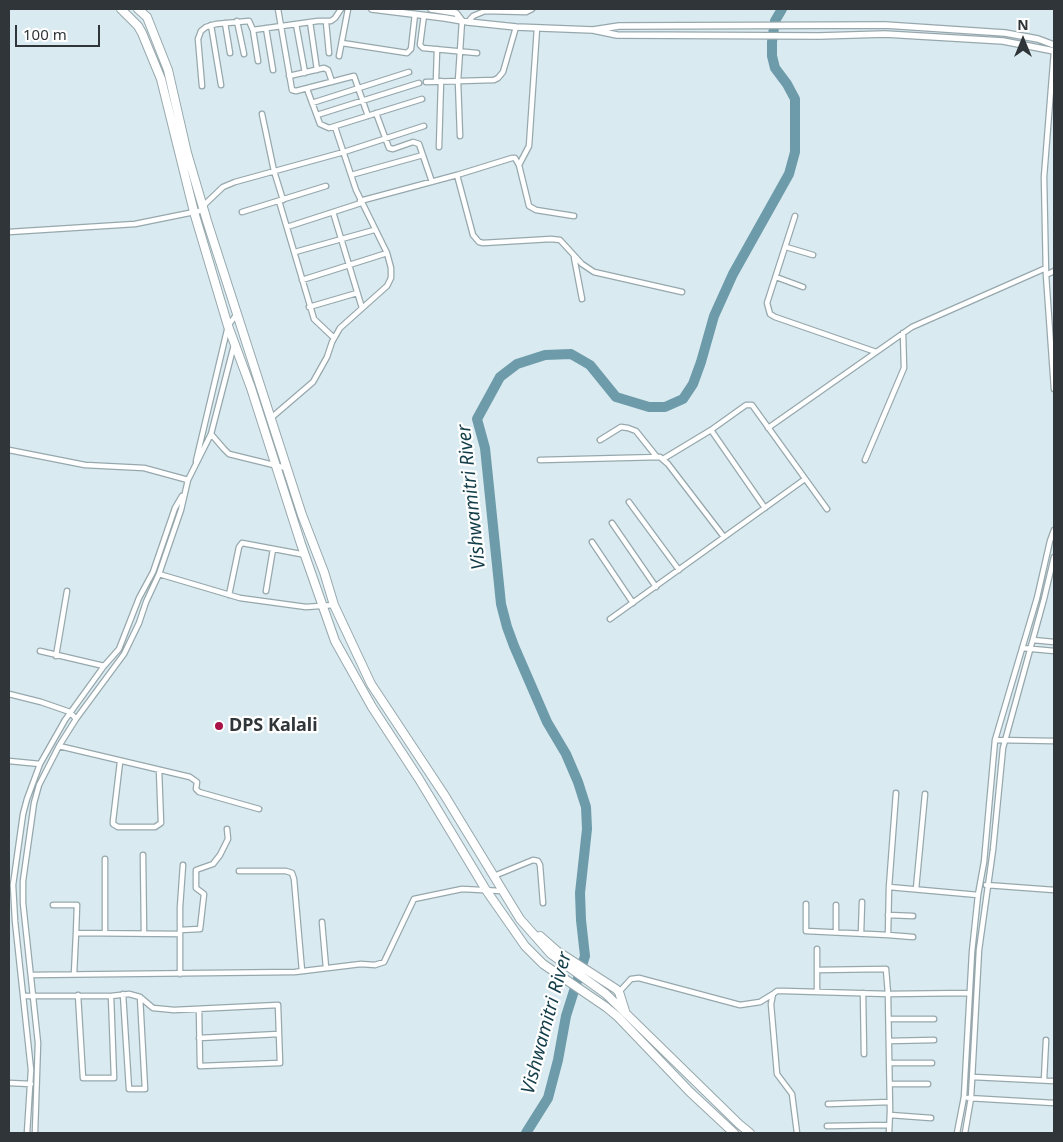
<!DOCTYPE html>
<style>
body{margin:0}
#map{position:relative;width:1063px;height:1142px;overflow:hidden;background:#d9eaf0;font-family:"Noto Sans",sans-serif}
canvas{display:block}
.frame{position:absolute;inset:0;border:10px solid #2f3538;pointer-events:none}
.north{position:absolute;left:998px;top:15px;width:50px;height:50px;-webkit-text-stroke:4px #fff;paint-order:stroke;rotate:0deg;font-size:14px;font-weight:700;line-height:20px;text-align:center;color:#2f3538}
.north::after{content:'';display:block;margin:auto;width:18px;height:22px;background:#2f3538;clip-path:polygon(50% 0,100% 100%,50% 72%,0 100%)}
.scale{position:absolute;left:15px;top:25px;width:85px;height:22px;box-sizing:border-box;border:2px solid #2f3538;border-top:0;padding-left:6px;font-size:15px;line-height:18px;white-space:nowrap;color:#2f3538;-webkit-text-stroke:4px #fff;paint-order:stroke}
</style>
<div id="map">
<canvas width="1063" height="1142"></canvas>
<div class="frame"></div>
<div class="north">N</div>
<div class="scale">100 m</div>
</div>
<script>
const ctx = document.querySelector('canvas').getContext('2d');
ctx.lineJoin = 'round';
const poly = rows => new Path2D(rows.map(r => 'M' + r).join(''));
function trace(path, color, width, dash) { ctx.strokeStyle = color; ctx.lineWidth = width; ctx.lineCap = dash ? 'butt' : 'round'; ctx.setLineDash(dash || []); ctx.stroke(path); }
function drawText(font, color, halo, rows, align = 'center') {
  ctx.font = font + ' "Noto Sans",sans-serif'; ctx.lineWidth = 4.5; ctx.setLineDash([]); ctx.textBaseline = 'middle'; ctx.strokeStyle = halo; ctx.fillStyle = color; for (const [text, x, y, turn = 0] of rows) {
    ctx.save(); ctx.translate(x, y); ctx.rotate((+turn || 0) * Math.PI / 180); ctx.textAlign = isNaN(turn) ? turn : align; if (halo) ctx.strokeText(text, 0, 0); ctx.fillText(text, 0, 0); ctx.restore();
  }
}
trace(poly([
 [526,1133,548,1098,558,1060,566,1016,585,956,581,920,580,893,587,829,586,807,578,782,566,754,547,722,514,646,507,627,501,604,485,448,477,419,500,377,517,364,545,355,571,354,590,365,616,397,649,407,665,407,683,399,693,384,701,362,714,316,733,274,789,174,795,152,795,99,787,84,775,68,772,56,772,42,775,21,782,9]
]), '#6d9baa', 10);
const minor = poly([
 [278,9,292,90,296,91,354,76,368,116],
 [424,15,420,45,423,48,477,53],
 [237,21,244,54],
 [310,22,317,70],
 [326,22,329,53],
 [468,22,473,16,485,11,526,12,532,9],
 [225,23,230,53],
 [296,24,305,73],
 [211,25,221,85],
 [266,28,273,70],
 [253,30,318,21,331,21,335,18,341,9],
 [342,43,407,53,411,49,415,14],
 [339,56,348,9],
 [289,76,324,68,328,70,332,82],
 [436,81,437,49],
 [426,82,494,80,498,78,503,72,516,27],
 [202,86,198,39,201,31,206,27,216,24,249,21,253,30,258,61],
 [307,89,320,124,329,128,422,99],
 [312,103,409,72],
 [376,113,389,148,393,149,413,142,419,144,432,182],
 [262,114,274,171,283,200],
 [317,115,419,83],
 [460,136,458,81,462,21],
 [439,147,441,81],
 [519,165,529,146,537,28],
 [351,175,423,155],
 [457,175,473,235,479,242,483,243,551,239,560,240,582,264,594,272,682,292],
 [279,201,314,319,334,338],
 [360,201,457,175,512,158,515,158,519,165,529,206,536,210,574,216],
 [203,206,223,187,235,182,344,152,424,126],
 [242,212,326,186],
 [333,212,362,308],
 [795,216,767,303,770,314,775,317,876,352],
 [287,227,361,203],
 [9,232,135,224,204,210],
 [786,247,813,255],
 [295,252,374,230],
 [574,257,582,299],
 [1054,271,1046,275,1054,389],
 [1046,275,1044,177,1054,51],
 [776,277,803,287],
 [302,280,387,253],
 [309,307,357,293],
 [271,418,313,382,327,357,332,342,340,328,387,286,391,278,391,268,387,253,356,190,335,127],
 [768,428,912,327,1046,268],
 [711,430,765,508],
 [211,434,224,449,229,454,286,468],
 [600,440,621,427,628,428,636,431,656,456],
 [9,450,85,465,144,468,188,480],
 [663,459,711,430,746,405,752,405,827,509],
 [540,460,660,457,668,464,724,537],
 [865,460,904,368,903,333],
 [196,461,228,326,236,315],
 [629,502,679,570],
 [612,523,656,587],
 [592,542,633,603],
 [159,574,240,598,306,607,334,605],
 [266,591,273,549],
 [229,595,239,547,242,543,306,555],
 [610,619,805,479],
 [1033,640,1054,642],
 [1022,648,1054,651],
 [40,651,104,666],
 [56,656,67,591],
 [9,694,41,702,70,712,76,719],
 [995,740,1054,741],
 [59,746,190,777,197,782,196,789,199,792,259,809],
 [9,761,40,764],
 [120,762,113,821,113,824,118,827,155,827,161,823,159,770],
 [896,793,889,887,978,895],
 [143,855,144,934],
 [105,859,105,933],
 [239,871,286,871,292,873,294,879,302,971],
 [494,876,533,860,538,861,540,865,543,903],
 [986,885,1054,890],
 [916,889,925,794],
 [806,904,806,931,888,935,889,887],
 [53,905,77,905,76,933,180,934],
 [836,905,836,931],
 [888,915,913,916],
 [322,922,326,968],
 [180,930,200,929,204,894,196,888,196,870,213,864,220,855,228,839,227,829],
 [861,933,862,902],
 [888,935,913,937],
 [817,949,817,992],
 [74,974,76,933],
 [180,974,180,907,183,865],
 [31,975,295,972,361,964,375,965,384,962,414,899,462,889,501,891],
 [619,992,631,979,639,978,740,1005,760,1002,773,994],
 [863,993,864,1054],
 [123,994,129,1089,145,1089,140,997],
 [78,995,83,1078,114,1078,111,996],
 [23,996,111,996,129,994,140,997,153,1008,174,1010,278,1005,280,1063,200,1066,199,1009],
 [889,1019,934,1019],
 [199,1038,279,1034],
 [889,1041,934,1040],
 [890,1063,932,1063],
 [973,1077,1054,1081],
 [1044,1080,1046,1040],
 [9,1083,31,1084],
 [890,1084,928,1084],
 [968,1098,1054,1103],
 [828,1104,890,1102],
 [890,1115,931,1118],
 [827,1126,889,1125],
 [27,1133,31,1070,15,921,13,885,23,814,27,799,40,764,65,720,104,666,119,649,139,598,153,572,175,508,182,496],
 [35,1133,38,1043,23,903,23,881,34,803,39,785,59,746,76,719,124,654,139,623,146,602,159,574,181,510,188,480,211,434,234,345],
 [797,1133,792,1094,777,1074,771,1004,773,994,777,991,784,991,888,994,886,969,817,970],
 [889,1133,890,1111,888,994,969,993],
 [957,1133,964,1097,972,952,978,895,984,862,995,740,1037,598,1050,541,1054,530],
 [965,1133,971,1098,979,950,993,850,1003,748,1044,599,1054,557]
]);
const tertiary = poly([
 [372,9,445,18,468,22,516,27,593,30],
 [431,9,456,13,462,21],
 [1054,45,1038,39,1005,33,885,25,619,26,593,30,617,35,819,36,885,34,1003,41,1054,51]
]);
const primary = poly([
 [121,9,138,26,142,33,161,79,194,212,228,326,251,388,301,544,335,641,372,707,419,779,486,890,525,946,543,964,606,1007,618,1017,690,1092,734,1133],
 [138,9,147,17,168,70,187,153,207,221,302,515,324,572,334,605,371,684,445,796,520,919,551,954,606,994,739,1124,750,1133],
 [540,936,557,951,616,989,619,992,625,1011]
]);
trace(minor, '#97a8ad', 7);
trace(tertiary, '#97a8ad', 8);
trace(primary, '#97a8ad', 10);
trace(minor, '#fff', 4.5);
trace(tertiary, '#fff', 5.5);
trace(primary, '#fff', 8);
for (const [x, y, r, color] of [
 [219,726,5,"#a81246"]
]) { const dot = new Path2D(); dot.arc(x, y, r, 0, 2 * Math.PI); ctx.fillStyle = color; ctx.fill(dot); trace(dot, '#fff', 2); }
drawText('bold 18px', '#2f3538', '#fff', [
 ["DPS Kalali",229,726]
], 'left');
drawText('italic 19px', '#133e4a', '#fff', [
 ["Vishwamitri River",472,497,-96],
 ["Vishwamitri River",547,1023,-75]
]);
</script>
